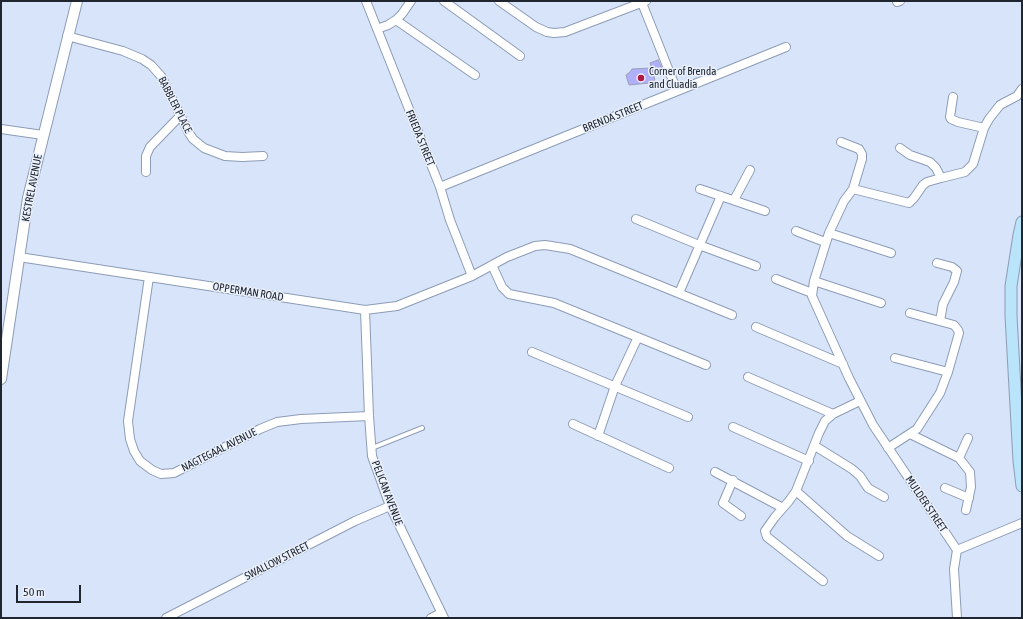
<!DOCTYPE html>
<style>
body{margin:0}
#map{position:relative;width:1023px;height:619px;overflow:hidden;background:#d7e4fa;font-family:"Asap Condensed",sans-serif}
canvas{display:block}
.frame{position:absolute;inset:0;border:2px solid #202630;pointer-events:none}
.scale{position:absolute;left:16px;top:585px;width:65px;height:18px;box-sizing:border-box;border:2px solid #202630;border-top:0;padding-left:5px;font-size:12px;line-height:14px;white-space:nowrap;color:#202630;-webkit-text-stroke:3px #eaf1fc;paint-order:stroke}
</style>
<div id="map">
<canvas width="1023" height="619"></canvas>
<div class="frame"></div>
<div class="scale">50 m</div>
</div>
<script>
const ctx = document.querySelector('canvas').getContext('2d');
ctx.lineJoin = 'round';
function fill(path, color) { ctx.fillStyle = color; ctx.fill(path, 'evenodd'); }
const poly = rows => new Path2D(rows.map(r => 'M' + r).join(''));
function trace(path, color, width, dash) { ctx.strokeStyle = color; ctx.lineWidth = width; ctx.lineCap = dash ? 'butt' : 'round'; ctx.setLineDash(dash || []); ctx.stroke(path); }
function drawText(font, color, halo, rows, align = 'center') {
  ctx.font = font + ' "Asap Condensed",sans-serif'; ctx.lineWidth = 3; ctx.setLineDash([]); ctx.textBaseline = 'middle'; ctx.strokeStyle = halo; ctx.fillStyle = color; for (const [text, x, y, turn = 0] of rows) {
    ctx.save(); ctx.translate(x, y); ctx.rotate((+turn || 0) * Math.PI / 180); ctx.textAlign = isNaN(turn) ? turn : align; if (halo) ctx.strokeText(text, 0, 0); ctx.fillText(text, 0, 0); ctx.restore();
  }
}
const building = poly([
 [658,60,663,70,654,74,650,63,658,60],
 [652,68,655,81,650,81,649,83,629,85,626,75,630,72,632,69,652,68]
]);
fill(building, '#afb0f9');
trace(building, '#9c9dba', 1);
const service = poly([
 [372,448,422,428]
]);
const minor = poly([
 [366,1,440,187,450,220,472,276],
 [444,1,520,56],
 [499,1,536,27,547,32,554,33,565,32,646,1],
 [897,2,900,1],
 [642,3,677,91],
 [396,20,475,75],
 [377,29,388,25,396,20,402,14,411,1],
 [67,36,123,51,142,59,151,65,161,76,189,133,193,139,204,148,225,156,242,157,263,156],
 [953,97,950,117,951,119,958,122,984,128],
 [1,129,43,135],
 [841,142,859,149,862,154,862,159,853,189,844,201,829,233,814,281,812,296,849,378,873,425,957,550,954,569,957,618],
 [900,148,910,155,930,162,936,168,941,178],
 [146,172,146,156,150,147,181,115],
 [440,187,786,47],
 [700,189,765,211],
 [853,189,909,203,914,198,923,185,927,182,941,178,965,172,973,164,984,128,989,119,1000,105,1017,96,1022,89],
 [734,200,750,170],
 [636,219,699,245,756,266],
 [796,231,825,242],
 [829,233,891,253],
 [19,257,365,310,397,306,472,276,507,257,535,246,545,245,570,249,732,315],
 [937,263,952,267,957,271,954,282,943,304,940,321],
 [492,265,502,287,509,294,554,303,706,365],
 [149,277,128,421,130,439,134,451,140,461,152,470,161,474,174,473,260,429,277,422,301,419,369,416],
 [776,279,812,293],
 [814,281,881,303],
 [679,293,721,196],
 [365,310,369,416,372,456,390,506,444,618],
 [756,327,843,364],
 [532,352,688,417],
 [895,358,948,372],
 [748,377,833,414],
 [573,424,669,468],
 [733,427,809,461],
 [910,434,959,458,970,472,971,487,966,510],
 [598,436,615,386,638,337],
 [815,446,852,469,860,476,868,488,884,497],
 [888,448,917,429,940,393,948,372,959,333,958,330,954,325,910,313],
 [959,458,968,438],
 [715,472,783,508],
 [733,480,723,503,741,516],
 [945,488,969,498],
 [796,491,847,536,879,556],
 [957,550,1022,523],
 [823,581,767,537,765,531,775,517,789,501,796,491,819,433,825,421,833,414,860,401],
 [166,618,355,521,390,506],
 [431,618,441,613]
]);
const tertiary = poly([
 [1,379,28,198,77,1]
]);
const secondary = poly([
 [1022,222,1019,235,1011,286,1011,316,1019,461,1022,486]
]);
trace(service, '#8d9cb6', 6);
trace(minor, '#8d9cb6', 10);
trace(tertiary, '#8d9cb6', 12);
trace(secondary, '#8d9cb6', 13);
trace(service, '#fff', 4);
trace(minor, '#fff', 8);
trace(tertiary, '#fff', 10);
trace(secondary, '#b9e4fa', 11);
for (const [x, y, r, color] of [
 [641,78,4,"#ae1b43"]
]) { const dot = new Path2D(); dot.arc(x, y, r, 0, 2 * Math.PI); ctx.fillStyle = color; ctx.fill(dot); trace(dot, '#eaf1fc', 1.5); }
drawText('11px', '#202630', '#eaf1fc', [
 ["Corner of Brenda",649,72],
 ["and Cluadia",649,85]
], 'left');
drawText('11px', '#202630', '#eaf1fc', [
 ["BABBLER PLACE",175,105,63],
 ["BRENDA STREET",613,117,-22],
 ["FRIEDA STREET",420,138,68],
 ["KESTREL AVENUE",32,188,-79],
 ["OPPERMAN ROAD",248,292,9],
 ["NAGTEGAAL AVENUE",219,450,-27],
 ["PELICAN AVENUE",387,493,69],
 ["MULDER STREET",926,504,56],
 ["SWALLOW STREET",277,561,-27]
]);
</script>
